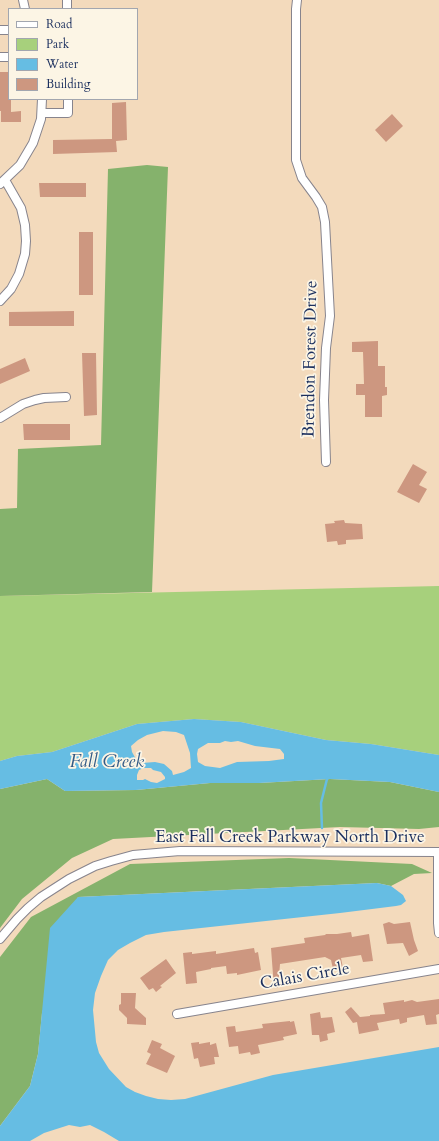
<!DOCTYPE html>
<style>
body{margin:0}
#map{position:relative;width:439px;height:1141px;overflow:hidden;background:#f3dabc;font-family:Cardo,serif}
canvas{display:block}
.legend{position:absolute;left:8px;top:8px;width:130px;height:92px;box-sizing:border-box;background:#fcf5e5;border:1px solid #a2a6af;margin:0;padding:5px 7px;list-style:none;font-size:12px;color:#1b2f5e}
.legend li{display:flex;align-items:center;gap:8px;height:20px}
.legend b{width:20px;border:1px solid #a2a6af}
</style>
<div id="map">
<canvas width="439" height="1141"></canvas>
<ul class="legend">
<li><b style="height:5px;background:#fff"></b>Road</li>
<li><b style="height:11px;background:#a7d07c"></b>Park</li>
<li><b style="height:11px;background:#66bde3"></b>Water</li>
<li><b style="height:11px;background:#cd9780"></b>Building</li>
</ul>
</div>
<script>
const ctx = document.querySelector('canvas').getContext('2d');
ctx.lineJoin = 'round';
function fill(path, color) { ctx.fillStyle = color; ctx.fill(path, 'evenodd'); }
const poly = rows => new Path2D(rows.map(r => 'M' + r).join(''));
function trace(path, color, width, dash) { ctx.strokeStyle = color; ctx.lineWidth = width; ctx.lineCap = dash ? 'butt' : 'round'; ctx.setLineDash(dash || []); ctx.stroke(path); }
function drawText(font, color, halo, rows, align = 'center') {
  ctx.font = font + ' Cardo,serif'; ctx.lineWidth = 3.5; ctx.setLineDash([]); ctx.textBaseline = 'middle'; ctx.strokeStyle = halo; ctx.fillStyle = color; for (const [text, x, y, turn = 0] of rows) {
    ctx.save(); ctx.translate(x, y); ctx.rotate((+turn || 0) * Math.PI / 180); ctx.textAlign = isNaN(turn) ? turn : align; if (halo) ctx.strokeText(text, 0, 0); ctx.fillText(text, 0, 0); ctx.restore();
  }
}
fill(poly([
 [439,586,439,755,371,744,326,740,241,722,194,719,137,724,52,752,17,756,0,761,0,596]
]), '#a7d07c');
fill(poly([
 [147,165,168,167,152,592,0,596,0,509,17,508,18,449,101,445,108,169],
 [47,779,65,791,136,790,210,783,259,783,330,779,390,782,439,792,439,827,419,829,340,827,113,839,72,858,22,899,0,928,0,789],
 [289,858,412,864,432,873,414,874,391,886,377,883,78,897,42,1013,38,1054,30,1086,0,1126,0,957,31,917,130,864]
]), '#85b26c');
fill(poly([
 [194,719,241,722,326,740,371,744,439,755,439,792,390,782,330,779,259,783,210,783,136,790,65,791,47,779,0,789,0,761,17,756,52,752,137,724],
 [163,731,176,732,184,735,190,753,191,768,184,772,173,775,172,771,164,764,155,762,142,763,137,761,132,752,131,746,138,740,147,735],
 [225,741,231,742,238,741,255,746,280,749,284,754,284,759,269,761,237,762,220,768,205,766,198,762,197,754,198,749,208,743,220,743],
 [144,768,151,768,153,770,161,772,165,777,165,779,157,783,151,782,145,779,143,780,137,780,137,775,139,770],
 [377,883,391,886,403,895,406,901,401,905,396,906,340,913,164,932,146,935,130,943,118,950,108,960,101,976,95,993,93,1010,96,1042,99,1053,109,1069,126,1087,135,1092,146,1096,158,1099,171,1100,185,1099,273,1075,439,1047,439,1141,119,1141,104,1132,90,1125,80,1127,69,1125,44,1133,30,1141,0,1141,0,1126,30,1086,38,1054,50,928,78,897]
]), '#66bde3');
trace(poly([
 [322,828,321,803,327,779,329,777]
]), '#66bde3', 2.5);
fill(poly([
 [0,72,9,72,9,99,11,99,11,112,21,111,21,122,1,122,1,111,0,111],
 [126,102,127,140,116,141,117,152,53,154,53,140,112,139,112,103],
 [392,114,403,126,386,142,375,130],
 [39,183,86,183,86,197,40,197],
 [79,232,93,232,93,295,79,295],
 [74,311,74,326,9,326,9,312],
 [378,341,378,366,385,366,385,387,387,387,387,395,382,396,382,417,365,417,365,395,356,395,356,384,364,384,363,352,352,352,352,342],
 [82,353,96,353,97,415,84,416],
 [25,358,30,371,0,384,0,369],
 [23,424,70,424,70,440,24,440],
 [413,464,427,472,419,485,427,489,419,503,397,492],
 [344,520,345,523,362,524,363,539,346,540,346,544,338,545,337,541,327,542,325,524,335,523,334,521],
 [389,922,394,924,410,922,414,940,418,951,409,956,403,943,387,944,383,924],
 [351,932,352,937,369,934,373,961,363,962,361,955,341,958,343,968,333,969,331,960,325,957,280,964,278,988,274,988,271,948,305,943,304,938,325,935,326,934,337,934],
 [254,948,255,953,258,952,261,970,237,975,237,973,227,974,226,966,211,968,211,969,196,972,197,983,186,984,183,953,192,952,192,954,216,951,216,954],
 [166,959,176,973,160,986,162,987,156,992,153,988,149,990,140,978],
 [121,993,136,993,135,1008,146,1018,146,1025,127,1024,127,1018,119,1010,119,1005,121,1004],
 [439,999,439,1014,436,1015,437,1024,426,1025,424,1015,407,1018,407,1022,400,1024,399,1019,377,1023,379,1030,359,1034,357,1022,353,1023,345,1012,351,1007,360,1017,370,1016,370,1015,385,1014,383,1003,404,1000,404,1002,412,1000,417,1002],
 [320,1012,321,1018,332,1017,335,1032,327,1034,328,1040,320,1042,319,1035,312,1035,310,1014],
 [290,1021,290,1022,294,1021,297,1034,283,1037,284,1040,258,1045,260,1053,251,1055,250,1052,239,1054,238,1046,229,1047,226,1027,235,1026,236,1032,263,1028,262,1024],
 [152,1040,162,1044,160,1048,175,1056,167,1073,146,1064,151,1054,147,1052],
 [199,1042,199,1044,210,1042,210,1045,216,1043,219,1057,214,1057,215,1064,200,1067,198,1058,194,1059,191,1043]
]), '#cd9780');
const minor = poly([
 [23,0,25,9],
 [67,0,67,9],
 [297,0,296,9,296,160,302,178,316,197,322,207,325,222,330,316,326,348,324,400,326,462],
 [0,30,9,30],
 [0,57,9,57],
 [42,113,68,113,68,99],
 [0,184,20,165,33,143,41,119,42,99],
 [0,301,11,289,19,274,25,254,26,241,25,225,21,208,5,180],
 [0,418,23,404,35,400,44,398,66,397],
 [438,852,438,923,439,933],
 [0,939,17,919,28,908,41,897,69,879,95,866,111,861,133,855,180,851,439,852],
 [177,1014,439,969]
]);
trace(minor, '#87848d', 10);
trace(minor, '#fff', 8);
drawText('17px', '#1b2f5e', '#fcf5e5', [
 ["Brendon Forest Drive",311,359,-89],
 ["East Fall Creek Parkway North Drive",290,838],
 ["Calais Circle",305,977,-10]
]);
drawText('italic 18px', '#325a86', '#fcf5e5', [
 ["Fall Creek",107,763]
]);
</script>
